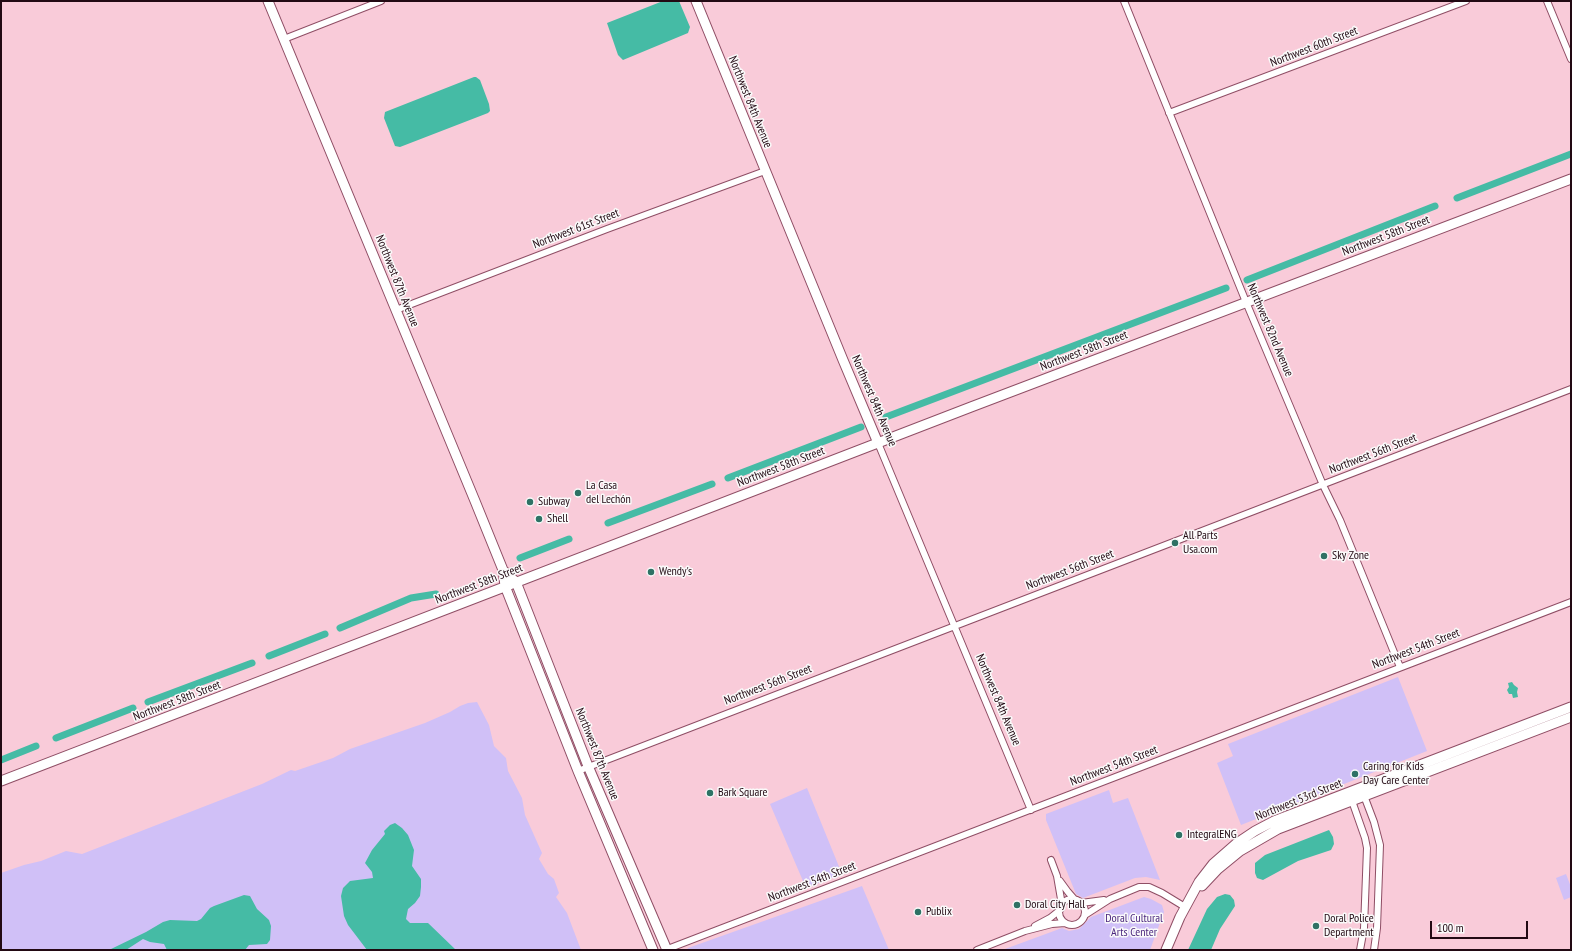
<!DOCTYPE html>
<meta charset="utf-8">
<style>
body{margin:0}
#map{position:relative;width:1572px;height:951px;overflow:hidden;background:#f9cbd9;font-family:"PT Sans Narrow",sans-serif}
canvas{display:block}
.frame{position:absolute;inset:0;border:2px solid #220913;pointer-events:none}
.scale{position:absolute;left:1430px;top:921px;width:98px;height:18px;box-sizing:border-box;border:2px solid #220913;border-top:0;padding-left:5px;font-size:12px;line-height:14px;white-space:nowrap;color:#220913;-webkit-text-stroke:3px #fafafa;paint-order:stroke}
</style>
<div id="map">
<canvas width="1572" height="951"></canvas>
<div class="frame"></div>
<div class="scale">100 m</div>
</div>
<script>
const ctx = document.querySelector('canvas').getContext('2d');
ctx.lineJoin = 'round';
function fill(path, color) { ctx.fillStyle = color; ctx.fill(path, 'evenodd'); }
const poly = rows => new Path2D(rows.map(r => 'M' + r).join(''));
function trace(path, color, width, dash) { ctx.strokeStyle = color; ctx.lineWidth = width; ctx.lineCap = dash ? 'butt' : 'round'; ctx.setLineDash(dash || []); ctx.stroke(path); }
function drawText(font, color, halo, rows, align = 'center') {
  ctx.font = font + ' "PT Sans Narrow",sans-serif'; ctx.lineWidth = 3; ctx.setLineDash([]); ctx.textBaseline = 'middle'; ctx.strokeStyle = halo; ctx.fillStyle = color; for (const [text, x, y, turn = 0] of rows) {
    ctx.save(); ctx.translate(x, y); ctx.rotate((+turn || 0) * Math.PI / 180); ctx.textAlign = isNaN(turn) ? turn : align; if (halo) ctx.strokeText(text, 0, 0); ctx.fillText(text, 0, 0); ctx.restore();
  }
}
fill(poly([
 [1398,677,1427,751,1241,825,1217,763,1233,756,1228,744],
 [477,702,489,725,494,746,506,758,508,771,522,798,525,815,542,853,539,859,548,874,554,879,559,893,556,897,567,913,581,950,1,950,1,873,24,865,41,861,66,851,82,854,262,784,291,770,295,771,333,758,350,749,425,723,450,712,460,706,468,703],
 [807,788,842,874,806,888,770,804],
 [1109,790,1113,803,1128,798,1160,880,1146,877,1135,878,1083,898,1076,894,1046,820,1046,814],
 [1566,874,1571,887,1571,897,1564,900,1556,878],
 [862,886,889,950,687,950,688,948],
 [1144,897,1151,899,1162,905,1164,912,1150,950,1005,949,1062,928,1069,931,1079,929,1091,917]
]), '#d0c0f7');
fill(poly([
 [663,1,679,1,690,27,688,33,623,60,618,55,607,23],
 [474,77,476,77,480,80,489,104,490,111,488,113,400,147,395,146,384,118,385,112],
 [1512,682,1514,685,1518,688,1517,692,1518,697,1513,698,1512,694,1509,694,1507,690,1509,687,1508,683],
 [395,823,402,828,408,835,414,850,412,866,421,879,421,887,420,896,415,903,408,909,406,919,410,923,428,923,456,950,367,950,348,925,344,916,341,896,343,888,350,881,373,878,372,872,365,863,372,850,385,834,384,831,390,825],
 [1329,830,1333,837,1334,844,1331,850,1298,861,1263,880,1257,878,1255,873,1255,863,1265,855],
 [1225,894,1230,895,1234,900,1235,906,1220,929,1211,950,1188,950,1207,909,1217,897],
 [244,895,250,896,257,909,269,920,271,926,270,940,267,944,249,945,245,950,167,950,164,944,150,942,143,939,126,950,109,950,146,932,163,922,170,920,197,921,201,919,210,908,214,906]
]), '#45bba5');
trace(poly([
 [1457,198,1571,154],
 [1247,280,1435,206],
 [886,417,1226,288],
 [728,478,861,427],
 [608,523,712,484],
 [520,558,569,539],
 [340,628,411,598,436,594],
 [269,656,325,634],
 [148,702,252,663],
 [56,738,133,708],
 [1,760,36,746]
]), '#45bba5', 7);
const street = poly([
 [1124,1,1246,302,1323,485,1340,520,1400,667],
 [1547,1,1571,59],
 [284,39,381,1],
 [1169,113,1466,1],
 [396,310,607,229,765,171],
 [878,443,1031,810],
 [578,771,1571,389],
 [1363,793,1374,822,1380,845,1377,928,1374,950],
 [1351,798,1365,838,1367,848,1364,928,1360,950],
 [1051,860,1057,876,1062,905],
 [1060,881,1068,892,1075,900],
 '1059 912a13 13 0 1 1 26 0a13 13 0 1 1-26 0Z',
 [1081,903,1104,900],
 [1085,915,1110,899,1139,887,1149,887,1162,893,1185,907],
 [1035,926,1050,918,1060,910],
 [665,950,1571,602],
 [977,950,1025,931,1052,924,1065,923]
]);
const secondary = poly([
 [268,1,475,501,503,570,505,586,578,771,653,950],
 [696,1,843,360,878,443],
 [503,570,516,582,588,766,667,950],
 [1,781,971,407,1571,179],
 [1202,886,1218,869,1240,851,1278,829,1571,717],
 [1166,950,1180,917,1199,882,1213,864,1237,843,1255,831,1274,821,1571,707]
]);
trace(street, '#8f4e65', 8);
trace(secondary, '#8f4e65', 11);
trace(street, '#fff', 6);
trace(secondary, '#fff', 9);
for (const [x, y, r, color] of [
 [578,493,4,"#2e7265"],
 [530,502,4,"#2e7265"],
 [539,519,4,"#2e7265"],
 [1175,543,4,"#2e7265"],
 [1324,556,4,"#2e7265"],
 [651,572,4,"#2e7265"],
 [1355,774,4,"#2e7265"],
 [710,793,4,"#2e7265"],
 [1179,835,4,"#2e7265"],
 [1017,905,4,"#2e7265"],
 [918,912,4,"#2e7265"],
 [1316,926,4,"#2e7265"]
]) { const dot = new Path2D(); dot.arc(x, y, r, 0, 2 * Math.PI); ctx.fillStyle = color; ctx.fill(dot); trace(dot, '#fafafa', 1.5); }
drawText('12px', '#220913', '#fafafa', [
 ["Northwest 60th Street",1314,47,-21],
 ["Northwest 84th Avenue",750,102,68],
 ["Northwest 61st Street",576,229,-21],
 ["Northwest 58th Street",1386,236,-21],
 ["Northwest 87th Avenue",397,281,68],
 ["Northwest 82nd Avenue",1270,330,67],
 ["Northwest 58th Street",1084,351,-21],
 ["Northwest 84th Avenue",874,401,67],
 ["Northwest 56th Street",1373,454,-21],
 ["Northwest 58th Street",781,467,-21],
 ["Northwest 56th Street",1070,570,-21],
 ["Northwest 58th Street",479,584,-21],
 ["Northwest 54th Street",1416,649,-21],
 ["Northwest 56th Street",768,685,-21],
 ["Northwest 84th Avenue",998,700,67],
 ["Northwest 58th Street",177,701,-21],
 ["Northwest 87th Avenue",597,754,68],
 ["Northwest 54th Street",1114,766,-21],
 ["Northwest 53rd Street",1299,800,-22],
 ["Northwest 54th Street",812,882,-21]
]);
drawText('12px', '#220913', '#fafafa', [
 ["La Casa",586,486],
 ["del Lechón",586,500],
 ["Subway",538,502],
 ["Shell",547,519],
 ["All Parts",1183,536],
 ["Usa.com",1183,550],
 ["Sky Zone",1332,556],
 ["Wendy's",659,572],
 ["Caring for Kids",1363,767],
 ["Day Care Center",1363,781],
 ["Bark Square",718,793],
 ["IntegralENG",1187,835],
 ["Doral City Hall",1025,905],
 ["Publix",926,912],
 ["Doral Police",1324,919],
 ["Department",1324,933]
], 'left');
drawText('12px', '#4c287f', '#fafafa', [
 ["Doral Cultural",1134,919],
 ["Arts Center",1134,933]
]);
</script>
